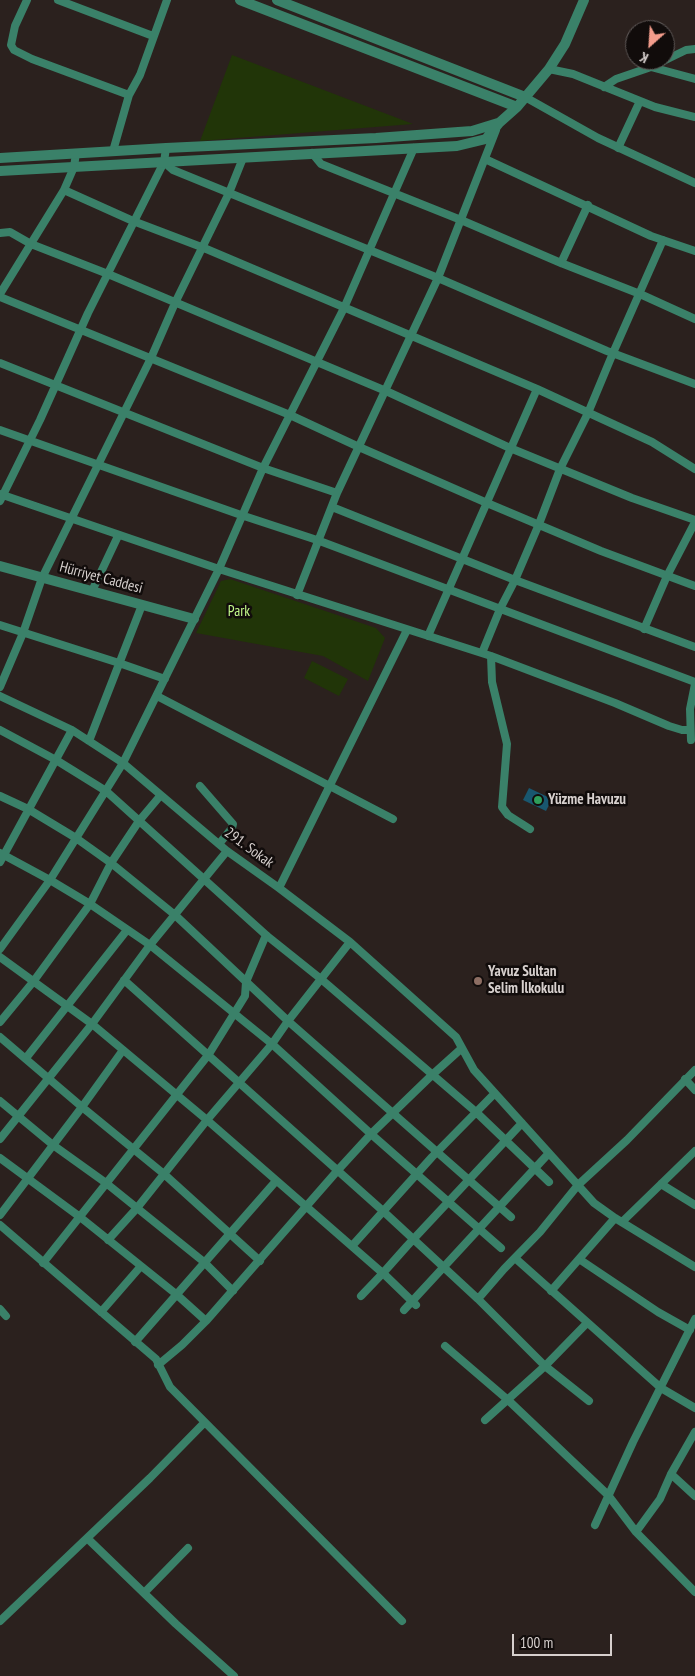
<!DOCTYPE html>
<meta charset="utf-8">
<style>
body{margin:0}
#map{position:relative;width:695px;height:1676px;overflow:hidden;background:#2b211e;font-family:"PT Sans Narrow",sans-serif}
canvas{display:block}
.north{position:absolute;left:625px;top:20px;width:50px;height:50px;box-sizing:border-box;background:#110c0b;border:1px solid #605a59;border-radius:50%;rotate:206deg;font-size:14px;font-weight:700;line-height:20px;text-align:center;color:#d7d0ce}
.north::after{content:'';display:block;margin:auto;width:18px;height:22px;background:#f49d8c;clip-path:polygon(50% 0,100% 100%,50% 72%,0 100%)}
.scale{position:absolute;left:512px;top:1634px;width:100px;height:22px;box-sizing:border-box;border:2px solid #d7d0ce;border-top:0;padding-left:6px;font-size:15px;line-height:18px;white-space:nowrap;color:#d7d0ce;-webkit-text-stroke:4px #110c0b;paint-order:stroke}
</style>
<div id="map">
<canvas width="695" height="1676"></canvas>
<div class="north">K</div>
<div class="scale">100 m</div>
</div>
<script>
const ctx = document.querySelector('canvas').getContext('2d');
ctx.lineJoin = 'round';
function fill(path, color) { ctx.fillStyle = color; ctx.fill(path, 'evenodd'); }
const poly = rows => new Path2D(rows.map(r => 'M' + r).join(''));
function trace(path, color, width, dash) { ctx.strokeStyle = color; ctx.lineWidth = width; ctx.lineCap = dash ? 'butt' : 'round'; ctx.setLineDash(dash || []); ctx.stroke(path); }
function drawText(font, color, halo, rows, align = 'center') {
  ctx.font = font + ' "PT Sans Narrow",sans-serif'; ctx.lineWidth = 5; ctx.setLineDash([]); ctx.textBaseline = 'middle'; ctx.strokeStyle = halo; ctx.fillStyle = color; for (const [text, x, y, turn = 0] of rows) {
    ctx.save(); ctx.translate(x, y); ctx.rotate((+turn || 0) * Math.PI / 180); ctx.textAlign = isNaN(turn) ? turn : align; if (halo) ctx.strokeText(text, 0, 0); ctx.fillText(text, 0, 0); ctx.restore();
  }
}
fill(poly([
 [232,55,413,124,200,141],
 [230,579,376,628,385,638,368,681,323,656,196,633,221,581],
 [312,661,348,679,339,696,304,678]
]), '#213508');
fill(poly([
 [529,788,552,799,546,811,523,800]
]), '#19576f');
trace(poly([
 [27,0,15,26,11,45,14,50,32,59,129,95],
 [58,0,153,36],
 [651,67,695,79],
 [549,69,573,74,655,107,695,117],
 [604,87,616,79,651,67,686,50,695,49],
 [525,97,598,138,695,183],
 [166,148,164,162,173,170,438,278,607,351,695,384],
 [618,148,640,101],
 [113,151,129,95,140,75,167,0],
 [312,153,321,164,461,220,561,263,640,294,695,319],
 [485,159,651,236,695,251],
 [64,190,133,221,204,248,537,389,652,442,695,469],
 [0,233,10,232,31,244,108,274,386,391,510,448,632,498,695,520],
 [561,263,588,205],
 [0,294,64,190,74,167,76,153],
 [0,297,290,415,359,447,487,503,601,551,695,586],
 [0,363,263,468,337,493],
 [0,430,241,515,317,540,695,682],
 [0,494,219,569,491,656,615,703,669,726,682,730,690,730],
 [0,501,40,420,88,313,164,162],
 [332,507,515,580,695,647],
 [92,591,118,536],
 [297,595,337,493,438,278,496,130],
 [0,625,119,663,165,679],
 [644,629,667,576,695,522],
 [428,636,537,389],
 [482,653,500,609,515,580,539,524,560,469,588,413,613,353,663,240],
 [491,656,492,682,507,744,502,807,508,815,530,829],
 [0,687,23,633,42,578,151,358,175,303,229,193,243,158],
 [0,696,72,730,123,763,227,851,279,888,350,942,456,1037,474,1070,594,1203,615,1218,695,1267],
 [157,696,393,819],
 [0,730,56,760,106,791,266,935,321,979,476,1112,549,1182],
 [691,740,690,709,695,684],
 [89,741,142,605],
 [200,786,233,824,232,828,219,844],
 [0,796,28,809,76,838,111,863,175,915,288,1021,511,1217],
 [0,853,50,880,90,904,150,945,272,1044,371,1134,501,1248],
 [0,862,72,730],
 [279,888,407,630],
 [0,949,50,880,123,763,219,569,263,468,344,308,414,148],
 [0,957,92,1024,207,1120,386,1276,416,1305],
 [124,980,383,1211,478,1299,545,1366,589,1401],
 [0,1022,33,982,90,904,111,863,139,821,160,796],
 [0,1037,82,1107,164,1174,260,1261],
 [26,1058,127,930],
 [685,1079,695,1090],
 [0,1101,53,1145,106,1183,204,1262,233,1291],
 [0,1139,92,1024,150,945,227,851],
 [0,1158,80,1217,176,1294,206,1321],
 [661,1184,695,1205],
 [0,1215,82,1107,123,1050],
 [622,1222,695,1151],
 [0,1225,156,1359,170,1387,402,1621],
 [108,1240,137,1208,207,1120,272,1044,288,1021,350,942],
 [352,1246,432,1157,495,1093],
 [515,1258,661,1388,695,1408],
 [579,1259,658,1312,690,1330],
 [43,1263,209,1054,245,996,246,982,266,935],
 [551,1291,615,1218],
 [361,1296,383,1273,407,1246,522,1123],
 [478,1299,504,1269,540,1232,578,1185,627,1140,695,1070],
 [0,1309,6,1316],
 [404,1310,549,1153],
 [101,1312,141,1266],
 [135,1342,276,1181],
 [445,1346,508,1400,608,1495,636,1532,695,1592],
 [158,1365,182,1345,206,1321,338,1170,371,1134,432,1075,462,1048],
 [485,1420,545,1366,587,1323],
 [671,1474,695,1496],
 [595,1525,633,1442,695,1319],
 [636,1532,660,1499,671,1474,695,1432],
 [87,1538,176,1624,234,1676],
 [144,1593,188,1548],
 [0,1621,150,1478,204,1423]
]), '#3a8169', 8);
trace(poly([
 [240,0,517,107],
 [277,0,525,97],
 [0,158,166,148,376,138,472,131,498,123],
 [0,171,457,146,486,139,499,123,517,107,549,69,565,44,584,0],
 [0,566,194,619]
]), '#3a8169', 10);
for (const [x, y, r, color] of [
 [538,800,5,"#2e9e5b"],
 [478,981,5,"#8d6e63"]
]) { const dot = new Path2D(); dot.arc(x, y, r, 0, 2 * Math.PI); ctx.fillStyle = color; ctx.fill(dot); trace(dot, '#110c0b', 2); }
drawText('15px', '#d7d0ce', '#110c0b', [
 ["Hürriyet Caddesi",101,578,15],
 ["291. Sokak",249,848,36]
]);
drawText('15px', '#c2f98a', '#110c0b', [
 ["Park",239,612]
]);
drawText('bold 15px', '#d7d0ce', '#110c0b', [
 ["Yüzme Havuzu",548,800],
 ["Yavuz Sultan",488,972],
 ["Selim İlkokulu",488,989]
], 'left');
</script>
